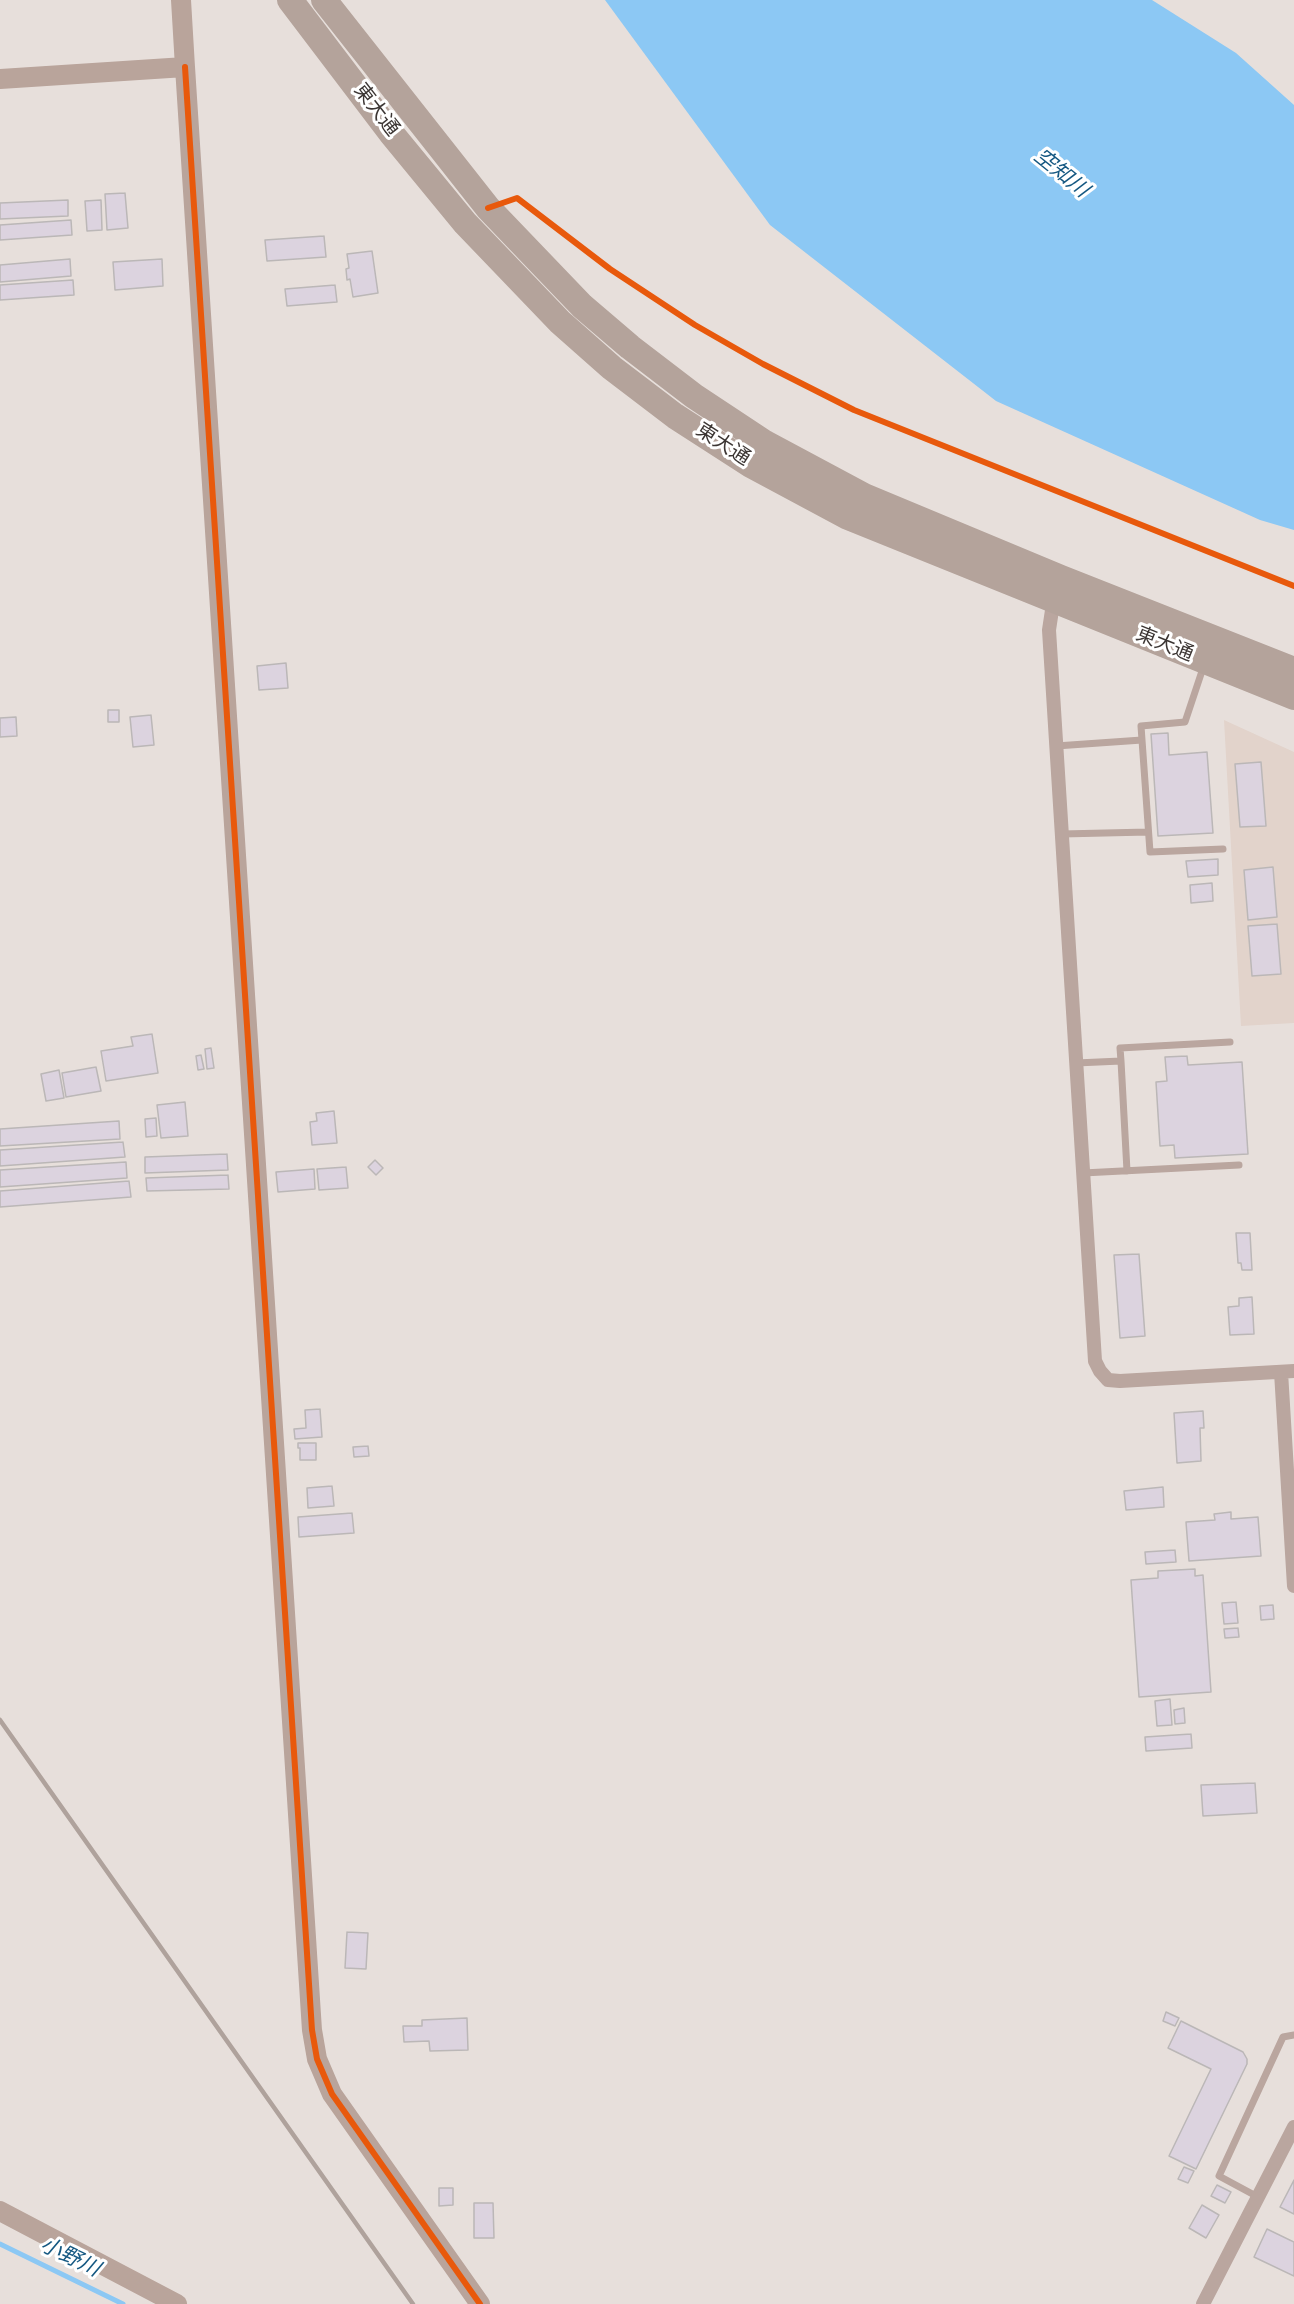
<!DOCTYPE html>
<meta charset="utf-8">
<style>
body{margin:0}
canvas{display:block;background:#e7dfdb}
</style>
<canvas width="1294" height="2304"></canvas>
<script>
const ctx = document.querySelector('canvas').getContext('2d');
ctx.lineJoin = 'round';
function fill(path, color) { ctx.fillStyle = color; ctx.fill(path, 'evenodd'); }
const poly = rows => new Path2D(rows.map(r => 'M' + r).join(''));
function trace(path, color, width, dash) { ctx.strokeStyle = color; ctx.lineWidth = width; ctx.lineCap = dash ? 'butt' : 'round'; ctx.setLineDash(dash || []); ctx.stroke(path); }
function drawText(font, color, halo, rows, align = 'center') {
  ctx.font = font + ' Spectral,"Noto Sans JP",serif'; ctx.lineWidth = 6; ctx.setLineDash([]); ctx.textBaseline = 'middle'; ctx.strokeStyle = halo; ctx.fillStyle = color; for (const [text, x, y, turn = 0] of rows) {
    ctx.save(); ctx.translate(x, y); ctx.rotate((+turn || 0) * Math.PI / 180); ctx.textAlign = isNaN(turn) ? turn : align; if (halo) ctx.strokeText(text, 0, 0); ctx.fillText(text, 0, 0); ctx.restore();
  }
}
fill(poly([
 [1224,720,1294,752,1294,1023,1241,1026]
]), '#e2d3cb');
fill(poly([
 [605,0,1152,0,1236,53,1294,105,1294,530,1260,520,996,401,770,225]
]), '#8cc8f4');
trace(poly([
 [0,2244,123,2304]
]), '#8cc8f4', 5);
const building = poly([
 [125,193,128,228,107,230,105,194,125,193],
 [68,200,68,216,0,219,0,203,68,200],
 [101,200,102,230,87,231,85,201,101,200],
 [71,220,72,235,0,240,0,225,71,220],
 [324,236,326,257,267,261,265,240,324,236],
 [372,251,378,293,353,297,350,279,347,280,346,269,349,268,347,254,372,251],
 [70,259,71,276,0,282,0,265,70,259],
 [162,259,163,286,115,290,113,262,162,259],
 [73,280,74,295,0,300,0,285,73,280],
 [335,285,337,302,287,306,285,289,335,285],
 [286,663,288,688,259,690,257,666,286,663],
 [108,710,119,710,119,722,108,722,108,710],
 [151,715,154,745,133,747,130,717,151,715],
 [16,717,17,736,0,737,0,718,16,717],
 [1168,733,1169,755,1207,752,1213,833,1158,836,1151,734,1168,733],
 [1261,762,1266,826,1240,827,1235,764,1261,762],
 [1218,859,1218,875,1188,877,1186,861,1218,859],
 [1273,867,1277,917,1248,920,1244,870,1273,867],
 [1212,883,1213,901,1191,903,1190,885,1212,883],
 [1277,924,1281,974,1252,976,1248,926,1277,924],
 [152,1034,158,1073,106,1081,101,1051,133,1046,131,1037,152,1034],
 [211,1048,214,1068,207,1069,205,1049,211,1048],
 [201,1055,204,1069,198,1070,196,1056,201,1055],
 [1187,1056,1188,1065,1242,1062,1248,1154,1175,1158,1174,1145,1160,1146,1156,1082,1167,1081,1165,1057,1187,1056],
 [96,1067,101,1091,66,1097,62,1073,96,1067],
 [59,1070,64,1098,46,1101,41,1074,59,1070],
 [185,1102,188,1136,161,1138,157,1105,185,1102],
 [334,1111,337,1143,312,1145,310,1122,317,1121,316,1113,334,1111],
 [156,1118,157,1136,146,1137,145,1119,156,1118],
 [119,1121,120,1139,0,1146,0,1129,119,1121],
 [123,1142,125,1157,0,1166,0,1150,123,1142],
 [227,1154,228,1170,145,1173,145,1157,227,1154],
 [375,1160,383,1168,376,1175,368,1167,375,1160],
 [126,1162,127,1178,0,1187,0,1170,126,1162],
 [346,1167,348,1188,319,1190,317,1169,346,1167],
 [314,1169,315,1189,278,1192,276,1172,314,1169],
 [228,1175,229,1189,147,1191,146,1178,228,1175],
 [129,1181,131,1197,0,1207,0,1191,129,1181],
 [1236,1233,1250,1233,1252,1270,1242,1270,1241,1263,1238,1263,1236,1233],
 [1139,1254,1145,1336,1120,1338,1114,1255,1139,1254],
 [1252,1297,1254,1334,1230,1335,1228,1307,1239,1306,1239,1298,1252,1297],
 [320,1409,322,1437,295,1439,294,1429,306,1428,305,1410,320,1409],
 [1203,1411,1204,1428,1200,1428,1201,1461,1177,1463,1174,1413,1203,1411],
 [298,1443,316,1443,316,1460,300,1460,300,1448,298,1448,298,1443],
 [368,1446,369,1456,354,1457,353,1447,368,1446],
 [332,1486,334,1506,308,1508,307,1488,332,1486],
 [1163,1487,1164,1507,1126,1510,1124,1491,1163,1487],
 [1231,1512,1231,1519,1258,1517,1261,1556,1189,1561,1186,1522,1215,1520,1214,1514,1231,1512],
 [352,1513,354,1533,299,1537,298,1517,352,1513],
 [1175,1550,1176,1562,1146,1564,1145,1552,1175,1550],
 [1195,1569,1195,1576,1203,1575,1211,1692,1139,1697,1131,1580,1158,1578,1158,1571,1195,1569],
 [1236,1602,1238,1623,1224,1624,1222,1603,1236,1602],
 [1273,1605,1274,1619,1261,1620,1260,1606,1273,1605],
 [1238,1628,1239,1637,1225,1638,1224,1629,1238,1628],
 [1170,1699,1172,1725,1157,1726,1155,1701,1170,1699],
 [1184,1708,1185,1723,1175,1724,1174,1710,1184,1708],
 [1191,1734,1192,1748,1146,1751,1145,1737,1191,1734],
 [1255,1783,1257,1813,1203,1816,1201,1785,1255,1783],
 [347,1932,368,1933,366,1969,345,1968,347,1932],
 [1166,2012,1179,2018,1175,2026,1163,2021,1166,2012],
 [467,2018,468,2050,430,2051,429,2041,404,2042,403,2026,422,2026,422,2020,467,2018],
 [1181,2021,1243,2052,1247,2059,1247,2064,1196,2169,1169,2156,1211,2069,1168,2048,1181,2021],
 [1184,2167,1194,2171,1188,2183,1178,2179,1184,2167],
 [1294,2180,1294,2214,1280,2207,1294,2180],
 [1217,2185,1231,2192,1225,2203,1211,2196,1217,2185],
 [439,2188,453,2188,453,2205,439,2206,439,2188],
 [474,2203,493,2203,494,2238,474,2238,474,2203],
 [1202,2205,1219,2215,1206,2238,1189,2228,1202,2205],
 [1267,2229,1294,2242,1294,2276,1254,2257,1267,2229]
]);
fill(building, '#dcd3df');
trace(building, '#bbb7b7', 1.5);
trace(poly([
 [1204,665,1185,722,1141,726,1150,852,1223,849],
 [1056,746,1142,740],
 [1062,834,1148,832],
 [1121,1061,1127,1171],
 [1076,1063,1121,1061,1120,1048,1230,1042],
 [1083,1173,1239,1165],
 [1258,2197,1219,2176,1283,2037,1294,2035]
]), '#baa69f', 7);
trace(poly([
 [1054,597,1049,630,1095,1361,1100,1371,1108,1380,1120,1381,1294,1371],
 [1281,1372,1294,1586],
 [1203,2304,1294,2127]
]), '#baa69f', 14);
trace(poly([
 [185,67,312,2030,317,2059,332,2094,480,2304],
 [0,79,185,67,181,0],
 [0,2211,177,2304]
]), '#b9a49b', 20);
trace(poly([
 [290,0,391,133,465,223,560,322,612,368,675,416,751,465,848,517,1294,697],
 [324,0,488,208,582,306,630,347,694,396,765,443,864,496,1061,578,1294,670]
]), '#b4a39b', 26);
trace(poly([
 [0,1720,413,2304]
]), '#afa29c', 4.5);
trace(poly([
 [185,67,312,2030,317,2059,332,2094,480,2304],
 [488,208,517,198,610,269,695,325,763,364,854,410,1294,586]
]), '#e8590c', 6);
drawText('20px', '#3c3634', '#fff', [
 ["東大通",375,111,52],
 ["東大通",722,446,33],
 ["東大通",1164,646,22]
]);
drawText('italic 21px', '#155882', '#fff', [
 ["空知川",1060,175,39],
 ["小野川",69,2259,26]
]);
</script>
